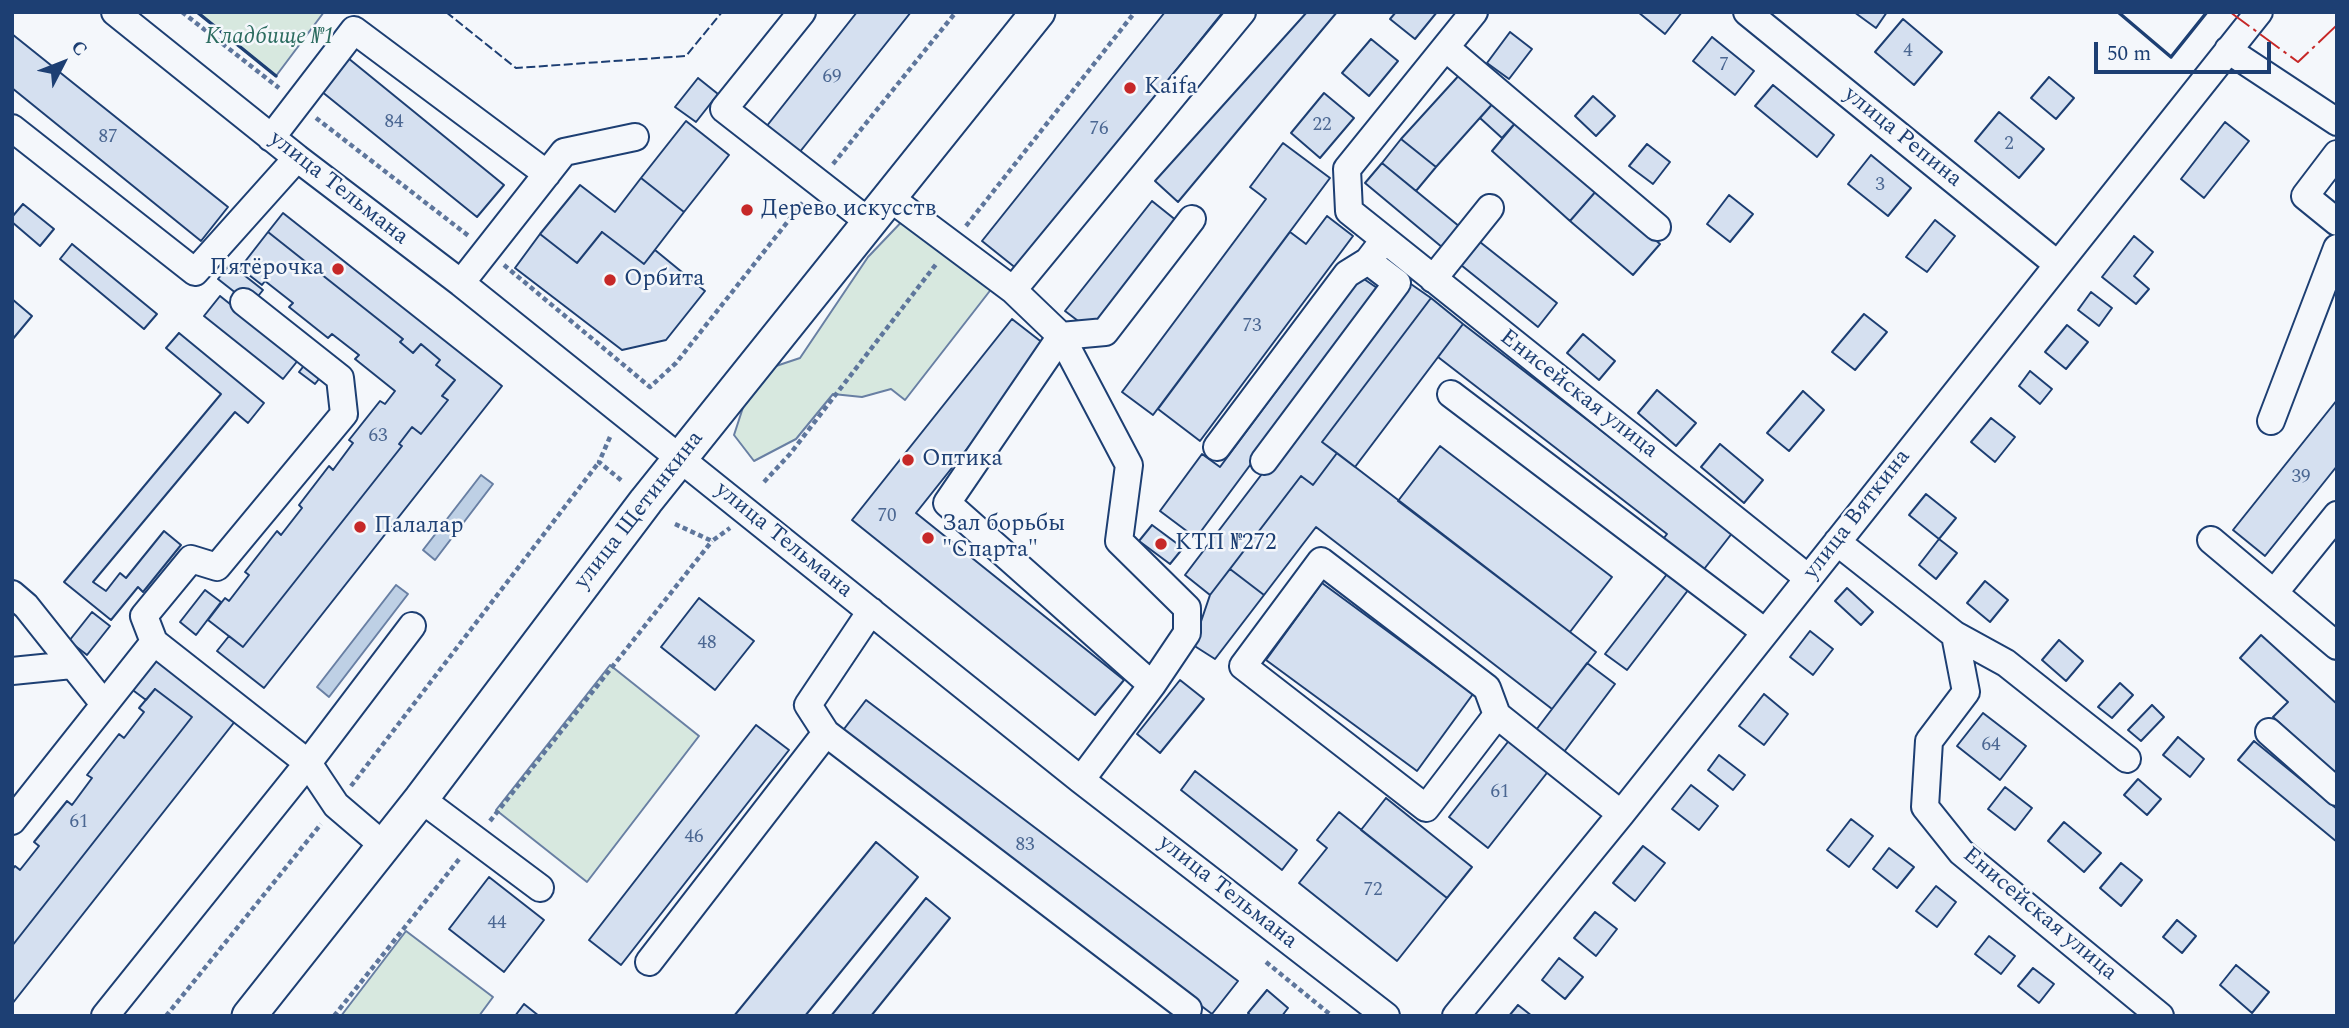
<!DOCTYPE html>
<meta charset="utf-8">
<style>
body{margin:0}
#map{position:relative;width:2349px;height:1028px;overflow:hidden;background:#f4f7fb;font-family:Spectral,serif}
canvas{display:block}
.frame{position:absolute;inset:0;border:14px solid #1d3f73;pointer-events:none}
.north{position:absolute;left:28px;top:28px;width:70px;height:70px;-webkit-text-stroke:5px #f4f7fb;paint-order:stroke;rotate:48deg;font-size:19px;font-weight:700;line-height:28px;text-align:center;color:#1d3f73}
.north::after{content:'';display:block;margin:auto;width:24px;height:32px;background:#1d3f73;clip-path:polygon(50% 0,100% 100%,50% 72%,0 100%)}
.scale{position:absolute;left:2094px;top:42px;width:177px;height:32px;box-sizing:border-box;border:4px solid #1d3f73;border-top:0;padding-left:9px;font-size:21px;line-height:24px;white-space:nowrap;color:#1d3f73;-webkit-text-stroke:5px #f4f7fb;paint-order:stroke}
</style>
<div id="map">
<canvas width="2349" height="1028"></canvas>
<div class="frame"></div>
<div class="north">С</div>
<div class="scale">50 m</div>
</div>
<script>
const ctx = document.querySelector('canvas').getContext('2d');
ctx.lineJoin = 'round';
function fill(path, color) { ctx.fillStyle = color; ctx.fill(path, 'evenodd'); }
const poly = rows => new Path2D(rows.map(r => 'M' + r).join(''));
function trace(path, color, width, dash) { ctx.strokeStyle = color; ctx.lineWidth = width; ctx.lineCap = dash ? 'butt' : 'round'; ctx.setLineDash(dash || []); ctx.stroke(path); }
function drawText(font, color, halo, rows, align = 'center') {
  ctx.font = font + ' Spectral,serif'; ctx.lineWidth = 5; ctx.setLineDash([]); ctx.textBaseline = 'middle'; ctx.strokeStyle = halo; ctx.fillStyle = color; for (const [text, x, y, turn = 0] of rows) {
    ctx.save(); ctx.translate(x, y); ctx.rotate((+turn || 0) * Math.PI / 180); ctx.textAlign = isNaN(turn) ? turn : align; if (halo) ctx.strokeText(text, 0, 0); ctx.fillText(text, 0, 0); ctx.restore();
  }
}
const green = poly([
 [197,12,324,12,276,76,197,12],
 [909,214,945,224,982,251,997,270,996,283,905,400,891,389,862,397,833,394,796,439,754,461,734,435,751,383,770,368,800,358,868,257,909,214],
 [610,665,699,736,587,882,496,810,610,665],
 [406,931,493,997,479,1016,341,1016,406,931]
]);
fill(green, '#d7e8df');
trace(green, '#687fa3', 2);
const water = poly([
 [481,475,493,484,435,560,423,550,481,475],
 [396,585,408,594,329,697,317,687,396,585]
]);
fill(water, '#bed0e5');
trace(water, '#687fa3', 2);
const building = poly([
 [857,12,911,12,799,153,766,127,857,12],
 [1165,12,1223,12,1017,269,982,241,1165,12],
 [1307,12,1337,12,1178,202,1155,181,1307,12],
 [1396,12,1437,12,1415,39,1390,19,1396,12],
 [1638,12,1682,12,1665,34,1638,12],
 [1854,12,1887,12,1876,28,1854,12],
 [1903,19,1942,52,1914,85,1875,52,1903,19],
 [1510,32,1532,49,1509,79,1487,63,1510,32],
 [12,34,228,207,201,241,12,88,12,34],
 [1712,37,1754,71,1735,95,1693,61,1712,37],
 [1371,39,1398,61,1369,96,1342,73,1371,39],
 [348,58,504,185,477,217,321,91,348,58],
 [1462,72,1495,101,1436,167,1401,139,1462,72],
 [2049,77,2074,98,2056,119,2031,98,2049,77],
 [698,78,718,94,696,122,675,107,698,78],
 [1773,85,1834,135,1817,157,1755,106,1773,85],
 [1324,93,1354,118,1320,158,1291,133,1324,93],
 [1593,96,1615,116,1596,136,1575,116,1593,96],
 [1495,101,1517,121,1502,138,1480,118,1495,101],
 [1999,112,2044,149,2019,178,1975,141,1999,112],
 [686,121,729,155,684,212,641,178,686,121],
 [1517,121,1597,190,1570,221,1492,151,1517,121],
 [2225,122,2249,141,2204,198,2181,179,2225,122],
 [1401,139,1436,167,1416,191,1382,163,1401,139],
 [1283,143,1330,178,1153,415,1122,392,1266,199,1250,187,1283,143],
 [1647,144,1670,162,1653,184,1629,166,1647,144],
 [1871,155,1911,188,1888,216,1848,184,1871,155],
 [1382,163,1460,227,1443,248,1365,183,1382,163],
 [641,178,684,212,644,264,602,232,577,263,540,234,580,185,615,212,641,178],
 [1597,190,1660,244,1633,275,1570,221,1597,190],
 [1729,195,1753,214,1730,242,1707,224,1729,195],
 [1152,201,1177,221,1090,330,1065,311,1152,201],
 [23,204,54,229,40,246,12,222,12,217,23,204],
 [283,213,502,386,264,688,217,651,229,636,243,647,402,446,399,444,412,427,421,434,448,400,442,396,455,380,436,365,440,360,421,344,413,353,400,342,403,339,268,232,283,213],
 [1327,216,1353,236,1200,441,1158,409,1290,232,1306,244,1327,216],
 [1935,220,1955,236,1927,272,1906,257,1935,220],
 [268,232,403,339,400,342,413,353,421,344,440,360,436,365,455,380,442,396,448,400,421,434,412,427,399,444,402,446,243,647,208,620,225,598,229,601,249,575,245,572,277,531,281,535,302,508,299,505,329,466,333,470,353,443,349,440,380,401,385,404,395,391,355,359,359,355,332,334,328,338,289,307,293,303,265,281,262,285,240,268,268,232],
 [602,232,644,264,655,250,705,291,666,340,622,350,515,268,540,234,577,263,602,232],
 [2134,236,2153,252,2134,276,2149,289,2136,304,2102,277,2134,236],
 [1480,242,1557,303,1538,327,1461,265,1480,242],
 [72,244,157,314,144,329,60,259,72,244],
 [230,264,263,290,251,305,218,279,230,264],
 [1361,277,1380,290,1196,538,1160,511,1202,454,1220,467,1361,277],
 [1408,282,1431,298,1322,442,1337,453,1313,485,1301,476,1210,595,1185,575,1408,282],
 [2091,292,2112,308,2099,326,2078,310,2091,292],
 [220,296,299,359,283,379,204,316,220,296],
 [1431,298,1463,324,1355,467,1322,442,1431,298],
 [12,299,32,316,12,340,12,299],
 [1864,314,1887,332,1855,370,1832,352,1864,314],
 [1012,319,1048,347,916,513,1124,680,1095,715,852,520,1012,319],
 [1463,324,1733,532,1701,573,1661,542,1667,534,1438,357,1463,324],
 [2067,325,2088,342,2066,369,2045,352,2067,325],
 [179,333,264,403,248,423,235,412,93,582,106,591,120,573,126,578,164,531,181,545,143,592,138,587,111,620,64,582,221,394,166,348,179,333],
 [1583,334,1615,361,1599,380,1567,353,1583,334],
 [306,363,322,375,315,384,299,372,306,363],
 [2030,371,2052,389,2040,404,2019,386,2030,371],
 [1657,390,1696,423,1676,446,1638,413,1657,390],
 [1803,391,1824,410,1789,451,1767,433,1803,391],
 [2337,400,2337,466,2265,556,2233,530,2337,400],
 [1991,418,2015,437,1995,462,1971,442,1991,418],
 [1720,444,1763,480,1744,503,1701,467,1720,444],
 [1440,446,1612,577,1570,632,1398,501,1440,446],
 [1337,453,1596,652,1552,709,1316,527,1264,595,1230,569,1301,476,1313,485,1337,453],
 [1926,494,1956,518,1939,539,1909,515,1926,494],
 [1152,525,1183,548,1170,564,1139,541,1152,525],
 [1939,539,1957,553,1936,579,1919,565,1939,539],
 [1230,569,1264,595,1215,659,1193,645,1210,595,1230,569],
 [1671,569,1692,585,1627,670,1605,654,1671,569],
 [1985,581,2008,600,1990,622,1967,603,1985,581],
 [1322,583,1473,694,1417,771,1266,660,1322,583],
 [1847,588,1873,612,1861,625,1835,601,1847,588],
 [205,590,221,602,196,635,180,622,205,590],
 [699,598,754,641,715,690,661,647,699,598],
 [92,612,110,626,87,655,69,641,92,612],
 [1810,631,1833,649,1813,675,1790,657,1810,631],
 [2261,635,2337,704,2337,775,2273,717,2288,702,2240,658,2261,635],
 [2059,640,2083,661,2066,681,2042,660,2059,640],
 [155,657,236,720,12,1004,12,946,192,717,155,689,146,700,130,688,155,657],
 [1587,663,1615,684,1561,756,1533,734,1587,663],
 [1180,680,1204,699,1160,753,1137,734,1180,680],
 [2120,683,2133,695,2112,718,2098,707,2120,683],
 [155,689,192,717,12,946,12,870,15,866,20,870,39,846,34,842,67,801,72,805,92,778,87,775,119,734,124,738,144,712,139,708,155,689],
 [1764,694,1788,714,1764,745,1739,726,1764,694],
 [866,700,1238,981,1212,1014,841,733,866,700],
 [2152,705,2164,717,2141,741,2128,730,2152,705],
 [1983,713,2026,746,2000,780,1957,746,1983,713],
 [756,725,789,750,621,965,589,940,756,725],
 [2178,737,2204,759,2190,777,2163,755,2178,737],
 [1511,738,1550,769,1488,848,1449,817,1511,738],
 [2254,741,2337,809,2337,842,2238,760,2254,741],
 [1719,755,1745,775,1733,790,1708,770,1719,755],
 [1195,771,1297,850,1282,870,1181,790,1195,771],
 [2138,779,2161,799,2147,815,2124,795,2138,779],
 [1691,785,1718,806,1699,830,1672,809,1691,785],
 [2005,787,2032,808,2015,830,1988,809,2005,787],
 [1386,798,1472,867,1447,898,1361,830,1386,798],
 [1339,812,1447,898,1397,961,1299,883,1327,848,1317,840,1339,812],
 [1851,819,1873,836,1849,867,1827,850,1851,819],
 [2064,822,2101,853,2084,872,2048,841,2064,822],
 [876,842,918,877,805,1016,734,1016,876,842],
 [1643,846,1665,863,1635,901,1613,883,1643,846],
 [1889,848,1914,867,1897,888,1873,869,1889,848],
 [2121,863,2142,880,2121,906,2100,888,2121,863],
 [489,877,544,920,504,972,449,929,489,877],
 [1936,886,1956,902,1937,927,1916,911,1936,886],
 [926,898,950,918,871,1016,831,1016,926,898],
 [1595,912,1617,929,1596,956,1574,938,1595,912],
 [2177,920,2196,936,2182,953,2163,937,2177,920],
 [1989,936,2015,956,2001,974,1975,954,1989,936],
 [1559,958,1583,977,1565,999,1542,980,1559,958],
 [2236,965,2269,992,2252,1013,2220,985,2236,965],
 [2033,968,2054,984,2039,1003,2018,986,2033,968],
 [1267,990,1288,1008,1282,1016,1251,1016,1248,1013,1267,990],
 [524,1004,539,1016,515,1016,524,1004],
 [1518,1005,1532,1016,1509,1016,1518,1005]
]);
fill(building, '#d5e0f0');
trace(building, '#1d3f73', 2);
const minor = poly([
 [115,12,297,158,461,283,1081,780,1386,1016],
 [802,12,724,109,869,222],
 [1474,12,1347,169,1349,211,1808,578],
 [1747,12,2057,264],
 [1446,48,1657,227],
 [2228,50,2337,122],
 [12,128,195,272,297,158],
 [271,138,354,30,547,174],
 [2337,154,2305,196,2337,222],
 [890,198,1013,290,1061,336,1129,465,1119,541,1187,608,1187,633,1152,685],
 [1433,279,1490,208],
 [461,283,564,152,635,137],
 [1013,290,1242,12],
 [1451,394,1765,632],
 [2271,421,2337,248],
 [1217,447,1347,274,1368,261],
 [1264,461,1397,283,1368,261,1384,240],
 [2211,540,2337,646],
 [1837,542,1955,635,1966,692,1929,741,1925,807,1961,852,2160,1016],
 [2274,593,2337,515],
 [12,594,26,606,104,704],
 [871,611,808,705,826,733,1188,1009],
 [1955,635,2006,663,2127,759],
 [154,642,308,763,336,805,384,846],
 [12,671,72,665],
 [1497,715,1426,808,1243,666,1321,561,1487,688,1497,715,1621,814],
 [2269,732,2337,792],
 [1081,780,1152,685,947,503,1061,336,1105,332,1192,219],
 [421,799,540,888],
 [12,821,154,642,144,616,191,559,217,567,344,414,340,378,244,302],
 [649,962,826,733],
 [105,1016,308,763,412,626],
 [1456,1016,1621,814,2259,12]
]);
const major = poly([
 [249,1016,421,799,646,501,1038,12]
]);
trace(minor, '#1d3f73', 30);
trace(major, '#1d3f73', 37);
trace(poly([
 [182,12,279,88],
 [316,118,470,237],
 [833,164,956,12],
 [966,226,1135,12],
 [504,265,650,387,676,363,804,201],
 [610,437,599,462,622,481],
 [764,482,790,454,937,263],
 [675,524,712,541,730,528],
 [351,786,599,462],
 [490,821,712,541],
 [1266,962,1332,1016],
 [166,1016,321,824],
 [334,1016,460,858]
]), '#5e769c', 4.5, [5, 3.5]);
trace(minor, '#f4f7fb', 26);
trace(major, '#f4f7fb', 33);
trace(poly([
 [446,12,516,68,686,56,722,12]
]), '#1d3f73', 2, [9, 3.5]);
trace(poly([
 [197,12,276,76],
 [2118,12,2171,57,2207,12]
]), '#1d3f73', 3.5);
trace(poly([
 [2230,12,2298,62,2337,25]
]), '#c62828', 2, [24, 5, 3.5, 5]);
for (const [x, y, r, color] of [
 [1130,88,7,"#c62828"],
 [747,210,7,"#c62828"],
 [338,269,7,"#c62828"],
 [610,280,7,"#c62828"],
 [908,460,7,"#c62828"],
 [360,527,7,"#c62828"],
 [928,538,7,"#c62828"],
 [1161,544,7,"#c62828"]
]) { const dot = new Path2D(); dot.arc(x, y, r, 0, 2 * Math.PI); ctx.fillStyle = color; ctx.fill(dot); trace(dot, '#f4f7fb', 2.5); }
drawText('19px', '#4b6792', null, [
 ["4",1908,52],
 ["7",1724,66],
 ["69",832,78],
 ["84",394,123],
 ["22",1322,126],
 ["76",1099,130],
 ["87",108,138],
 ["2",2009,145],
 ["3",1880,186],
 ["73",1252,327],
 ["63",378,437],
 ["39",2301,478],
 ["70",887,517],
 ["48",707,644],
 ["64",1991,746],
 ["61",1500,793],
 ["61",79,823],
 ["46",694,838],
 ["83",1025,846],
 ["72",1373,891],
 ["44",497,924]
]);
drawText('italic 23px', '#2c6c60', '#f4f7fb', [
 ["Кладбище №1",270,38]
]);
drawText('23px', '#1d3f73', '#f4f7fb', [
 ["Kaifa",1144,88],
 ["Дерево искусств",761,210],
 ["Пятёрочка",324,269,"right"],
 ["Орбита",624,280],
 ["Оптика",922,460],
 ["Зал борьбы",942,525],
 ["\"Спарта\"",942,551],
 ["Палалар",374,527],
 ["КТП №272",1175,544]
], 'left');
drawText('23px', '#1d3f73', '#f4f7fb', [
 ["улица Репина",1902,138,39],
 ["улица Тельмана",338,189,38],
 ["Енисейская улица",1578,395,38],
 ["улица Щетинкина",640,511,-52],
 ["улица Вяткина",1858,515,-52],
 ["улица Тельмана",783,541,39],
 ["улица Тельмана",1227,893,38],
 ["Енисейская улица",2039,915,40]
]);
</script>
